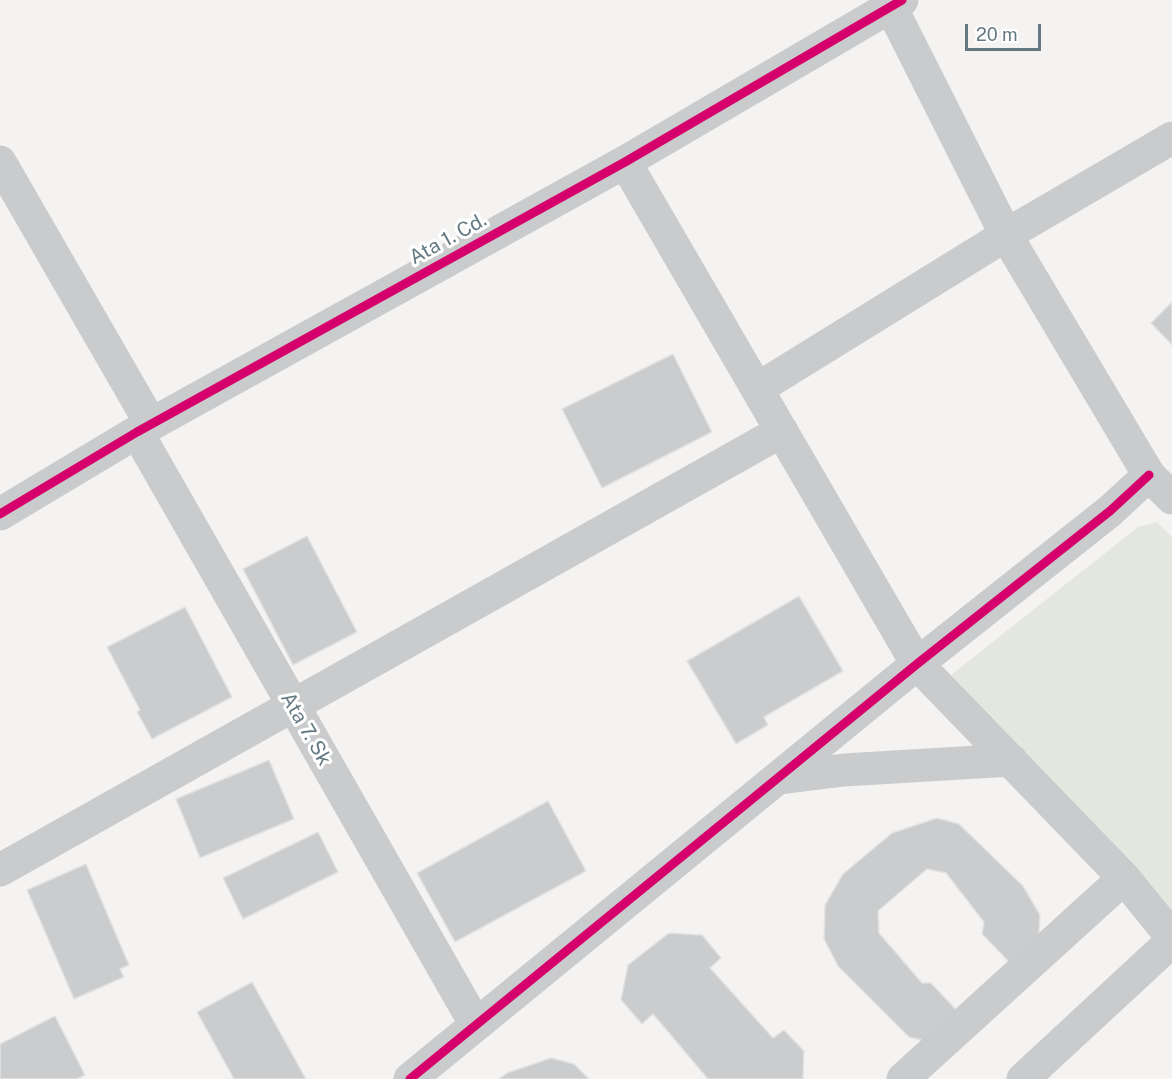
<!DOCTYPE html>
<style>
body{margin:0}
#map{position:relative;width:1172px;height:1079px;overflow:hidden;background:#f4f3f2;font-family:"Public Sans",sans-serif}
canvas{display:block}
.scale{position:absolute;left:965px;top:24px;width:76px;height:27px;box-sizing:border-box;border:3px solid #647982;border-top:0;padding-left:8px;font-size:18px;line-height:21px;white-space:nowrap;color:#647982;-webkit-text-stroke:4px #fff;paint-order:stroke}
</style>
<div id="map">
<canvas width="1172" height="1079"></canvas>
<div class="scale">20 m</div>
</div>
<script>
const ctx = document.querySelector('canvas').getContext('2d');
ctx.lineJoin = 'round';
function fill(path, color) { ctx.fillStyle = color; ctx.fill(path, 'evenodd'); }
const poly = rows => new Path2D(rows.map(r => 'M' + r).join(''));
function trace(path, color, width, dash) { ctx.strokeStyle = color; ctx.lineWidth = width; ctx.lineCap = dash ? 'butt' : 'round'; ctx.setLineDash(dash || []); ctx.stroke(path); }
function drawText(font, color, halo, rows, align = 'center') {
  ctx.font = font + ' "Public Sans",sans-serif'; ctx.lineWidth = 6; ctx.setLineDash([]); ctx.textBaseline = 'middle'; ctx.strokeStyle = halo; ctx.fillStyle = color; for (const [text, x, y, turn = 0] of rows) {
    ctx.save(); ctx.translate(x, y); ctx.rotate((+turn || 0) * Math.PI / 180); ctx.textAlign = isNaN(turn) ? turn : align; if (halo) ctx.strokeText(text, 0, 0); ctx.fillText(text, 0, 0); ctx.restore();
  }
}
fill(poly([
 [1157,522,1172,537,1172,913,951,675,1138,527]
]), '#e4e6e0');
const building = poly([
 [1172,302,1172,345,1151,323,1172,302],
 [673,354,712,432,602,488,562,409,673,354],
 [307,536,357,632,293,665,243,569,307,536],
 [799,596,843,671,764,717,768,725,736,744,687,661,799,596],
 [185,607,232,697,152,739,137,712,140,710,107,647,185,607],
 [269,760,294,819,200,858,176,799,269,760],
 [548,801,586,871,455,942,417,873,548,801],
 [937,818,959,824,1023,886,1040,915,1038,947,1015,968,982,934,984,922,946,873,927,869,878,911,879,933,922,983,931,983,961,1015,934,1043,909,1037,838,966,824,939,825,905,843,874,892,833,937,818],
 [318,832,338,872,243,919,223,878,318,832],
 [86,864,129,965,120,969,124,977,74,999,27,890,86,864],
 [669,933,702,935,721,958,710,968,773,1038,784,1030,804,1051,803,1079,708,1079,653,1014,642,1024,621,1000,628,965,669,933],
 [252,982,306,1079,234,1079,197,1012,252,982],
 [55,1016,85,1075,77,1079,0,1079,0,1044,55,1016],
 [551,1058,574,1064,589,1079,499,1079,507,1073,551,1058]
]);
fill(building, '#cbcccd');
trace(building, '#e3e2e2', 1.5);
trace(poly([
 [891,7,1006,235,1149,475,1172,498],
 [0,162,151,424],
 [625,162,917,664,1124,878,1172,937],
 [757,389,1006,235,1172,138],
 [137,432,476,1025],
 [0,514,137,432,625,162,902,0],
 [780,778,844,770,1011,760],
 [0,870,782,431],
 [410,1079,917,664,1110,511,1149,475],
 [903,1079,1124,878],
 [1023,1079,1172,941]
]), '#cacbcc', 33);
trace(poly([
 [0,514,137,432,625,162,902,0],
 [410,1079,917,664,1110,511,1149,475]
]), '#d6006c', 9);
drawText('20px', '#647982', '#fff', [
 ["Ata 1. Cd.",448,239,-29],
 ["Ata 7. Sk",306,729,60]
]);
</script>
